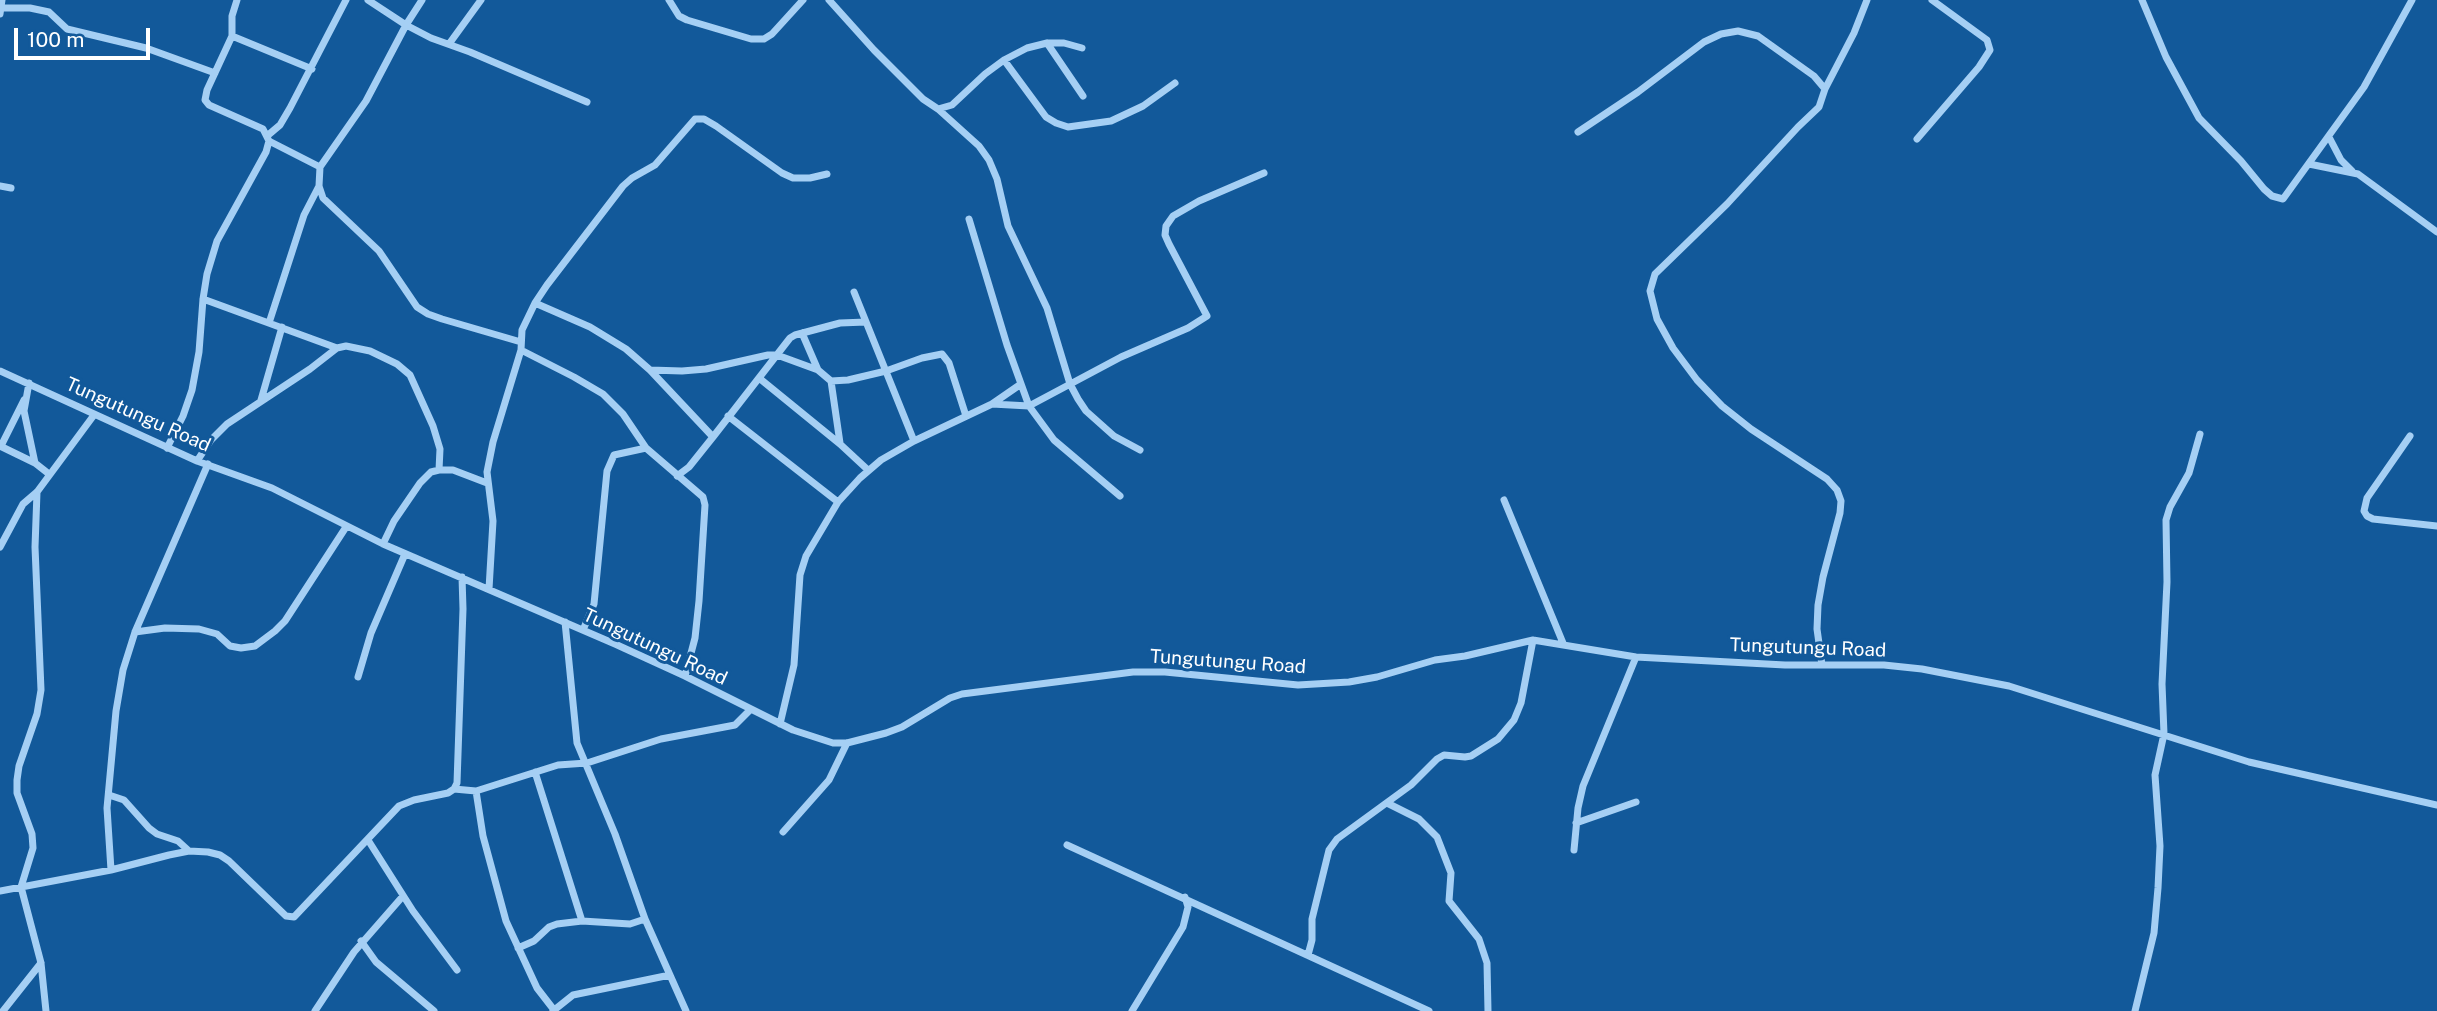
<!DOCTYPE html>
<style>
body{margin:0}
#map{position:relative;width:2437px;height:1011px;overflow:hidden;background:#12599a;font-family:"Public Sans",sans-serif}
canvas{display:block}
.scale{position:absolute;left:14px;top:28px;width:136px;height:32px;box-sizing:border-box;border:4px solid #fff;border-top:0;padding-left:9px;font-size:21px;line-height:24px;white-space:nowrap;color:#fff;-webkit-text-stroke:5px #12599a;paint-order:stroke}
</style>
<div id="map">
<canvas width="2437" height="1011"></canvas>
<div class="scale">100 m</div>
</div>
<script>
const ctx = document.querySelector('canvas').getContext('2d');
ctx.lineJoin = 'round';
const poly = rows => new Path2D(rows.map(r => 'M' + r).join(''));
function trace(path, color, width, dash) { ctx.strokeStyle = color; ctx.lineWidth = width; ctx.lineCap = dash ? 'butt' : 'round'; ctx.setLineDash(dash || []); ctx.stroke(path); }
function drawText(font, color, halo, rows, align = 'center') {
  ctx.font = font + ' "Public Sans",sans-serif'; ctx.lineWidth = 6; ctx.setLineDash([]); ctx.textBaseline = 'middle'; ctx.strokeStyle = halo; ctx.fillStyle = color; for (const [text, x, y, turn = 0] of rows) {
    ctx.save(); ctx.translate(x, y); ctx.rotate((+turn || 0) * Math.PI / 180); ctx.textAlign = isNaN(turn) ? turn : align; if (halo) ctx.strokeText(text, 0, 0); ctx.fillText(text, 0, 0); ctx.restore();
  }
}
trace(poly([
 [237,0,232,16,232,36,207,90,205,100,209,105,263,129,269,141,320,167,366,101,406,25,422,0],
 [368,0,406,25,431,38,470,52,587,102],
 [669,0,679,16,687,20,751,39,764,39,772,34,803,0],
 [829,0,874,50,923,99,938,109,952,105,985,74,1004,60,1027,48,1047,43,1064,43,1082,48],
 [2142,0,2166,57,2199,118,2241,161,2264,189,2272,196,2283,199,2364,87,2412,0],
 [1,8,30,8,49,12,67,29,146,48,215,73],
 [0,14,2,0],
 [232,36,312,69],
 [1047,43,1083,96],
 [449,44,481,0],
 [1004,60,1046,117,1056,123,1068,127,1111,121,1143,106,1175,83],
 [1825,89,1854,33,1867,0],
 [938,109,979,146,989,160,997,179,1008,226,1047,308,1070,384,1078,399,1086,411,1114,436,1140,450],
 [1578,132,1638,92,1704,42,1721,34,1738,31,1758,36,1814,76,1825,89,1819,107,1798,127,1727,204,1655,274,1650,291,1657,319,1673,348,1697,380,1722,406,1751,429,1827,479,1837,490,1841,501,1840,513,1823,577,1818,605,1817,629,1822,665],
 [267,136,280,125,290,108,346,0],
 [2329,137,2341,160,2352,171],
 [1917,139,1979,67,1990,50,1987,40,1932,0],
 [2309,164,2358,174,2437,232],
 [320,167,319,186,323,198,379,251,417,307,428,314,442,319,521,342],
 [0,186,11,188],
 [969,219,1007,345,1029,406,1054,440,1120,496],
 [854,292,914,441],
 [203,299,337,348],
 [535,303,590,327,626,349,650,370,713,437,790,338,795,335,840,323,866,322],
 [269,323,304,215,319,186],
 [802,333,818,370,831,381,848,380,886,371,922,358,942,354,949,363,966,416],
 [521,350,574,377,603,394,623,414,646,448,703,497,705,505,699,601,695,638,685,676],
 [650,370,682,371,706,369,768,355,777,355,818,370],
 [0,371,197,461,272,488,383,544,615,644,685,676,793,730,833,743,847,743,886,733,902,727,950,698,962,694,1133,672,1165,672,1298,685,1349,682,1377,677,1435,660,1465,656,1533,640,1636,657,1785,665,1884,665,1922,669,2009,686,2249,762,2437,805],
 [759,378,840,444,868,470],
 [831,381,840,443],
 [29,383,24,411,35,463],
 [261,400,282,327],
 [992,404,1029,406,1121,357,1188,328,1207,316,1169,244,1165,235,1166,226,1173,216,1199,201,1264,173],
 [728,416,838,502],
 [2410,436,2367,498,2364,511,2367,516,2373,519,2437,526],
 [0,446,35,463,49,474],
 [1,446,24,400],
 [167,448,183,416,192,390,199,352,203,299,207,274,217,241,266,152,269,141],
 [197,461,211,440,227,424,310,369,337,348,346,346,370,351,397,364,410,375,433,426,440,449,439,470],
 [677,476,689,467,713,437],
 [37,492,35,547,41,690,37,714,19,766,17,780,17,793,32,834,33,848,21,887,41,963,46,1011],
 [1504,500,1563,643],
 [383,544,394,521,420,483,431,472,439,470,453,470,487,483],
 [0,547,23,504,37,492,94,415],
 [489,589,493,521,487,472,493,442,521,350,522,330,535,303,547,285,623,186,632,178,655,165,695,119,704,119,716,126,782,173,793,178,810,178,827,174],
 [565,622,577,743,615,834,645,919,686,1011],
 [583,630,594,604,607,471,614,455,646,448],
 [135,632,165,628,199,629,217,634,230,646,241,648,255,646,275,631,285,621,346,527],
 [358,677,371,633,405,554],
 [780,724,794,665,800,575,806,556,838,502,860,478,881,460,914,441,992,404,1021,384],
 [535,772,582,921],
 [454,789,476,791,558,765,587,763,661,739,735,725,751,709],
 [476,791,483,836,506,921,537,988,554,1010],
 [109,795,124,800,149,828,157,834,178,841,189,851],
 [1387,803,1419,819,1437,837,1451,873,1449,901,1479,939,1487,963,1488,1011],
 [1576,823,1636,802],
 [783,832,829,780,847,743],
 [368,840,413,911,457,970],
 [1067,845,1429,1011],
 [1574,850,1578,808,1583,786,1636,657],
 [111,870,107,808,116,711,123,670,135,632,208,464],
 [0,891,111,870,169,855,189,851,208,852,220,855,229,861,286,916,294,917,399,806,414,800,448,793,454,789,457,783,463,609,462,577],
 [361,941,376,962,434,1011],
 [518,948,534,941,549,927,557,924,582,921,630,924,645,919],
 [1308,955,1312,940,1312,919,1329,850,1337,839,1411,785,1437,759,1444,755,1465,757,1471,756,1498,739,1514,720,1521,703,1533,640],
 [3,1011,41,963],
 [315,1011,354,952,403,896],
 [553,1011,573,995,670,975],
 [1132,1011,1183,927,1188,907,1185,897],
 [2135,1011,2154,933,2158,888,2160,846,2155,775,2164,734,2162,684,2167,582,2166,520,2170,507,2189,473,2200,434]
]), '#a5cff4', 7);
drawText('19px', '#fff', '#12599a', [
 ["Tungutungu Road",138,415,24],
 ["Tungutungu Road",655,647,25],
 ["Tungutungu Road",1808,648,2],
 ["Tungutungu Road",1228,662,4]
]);
</script>
